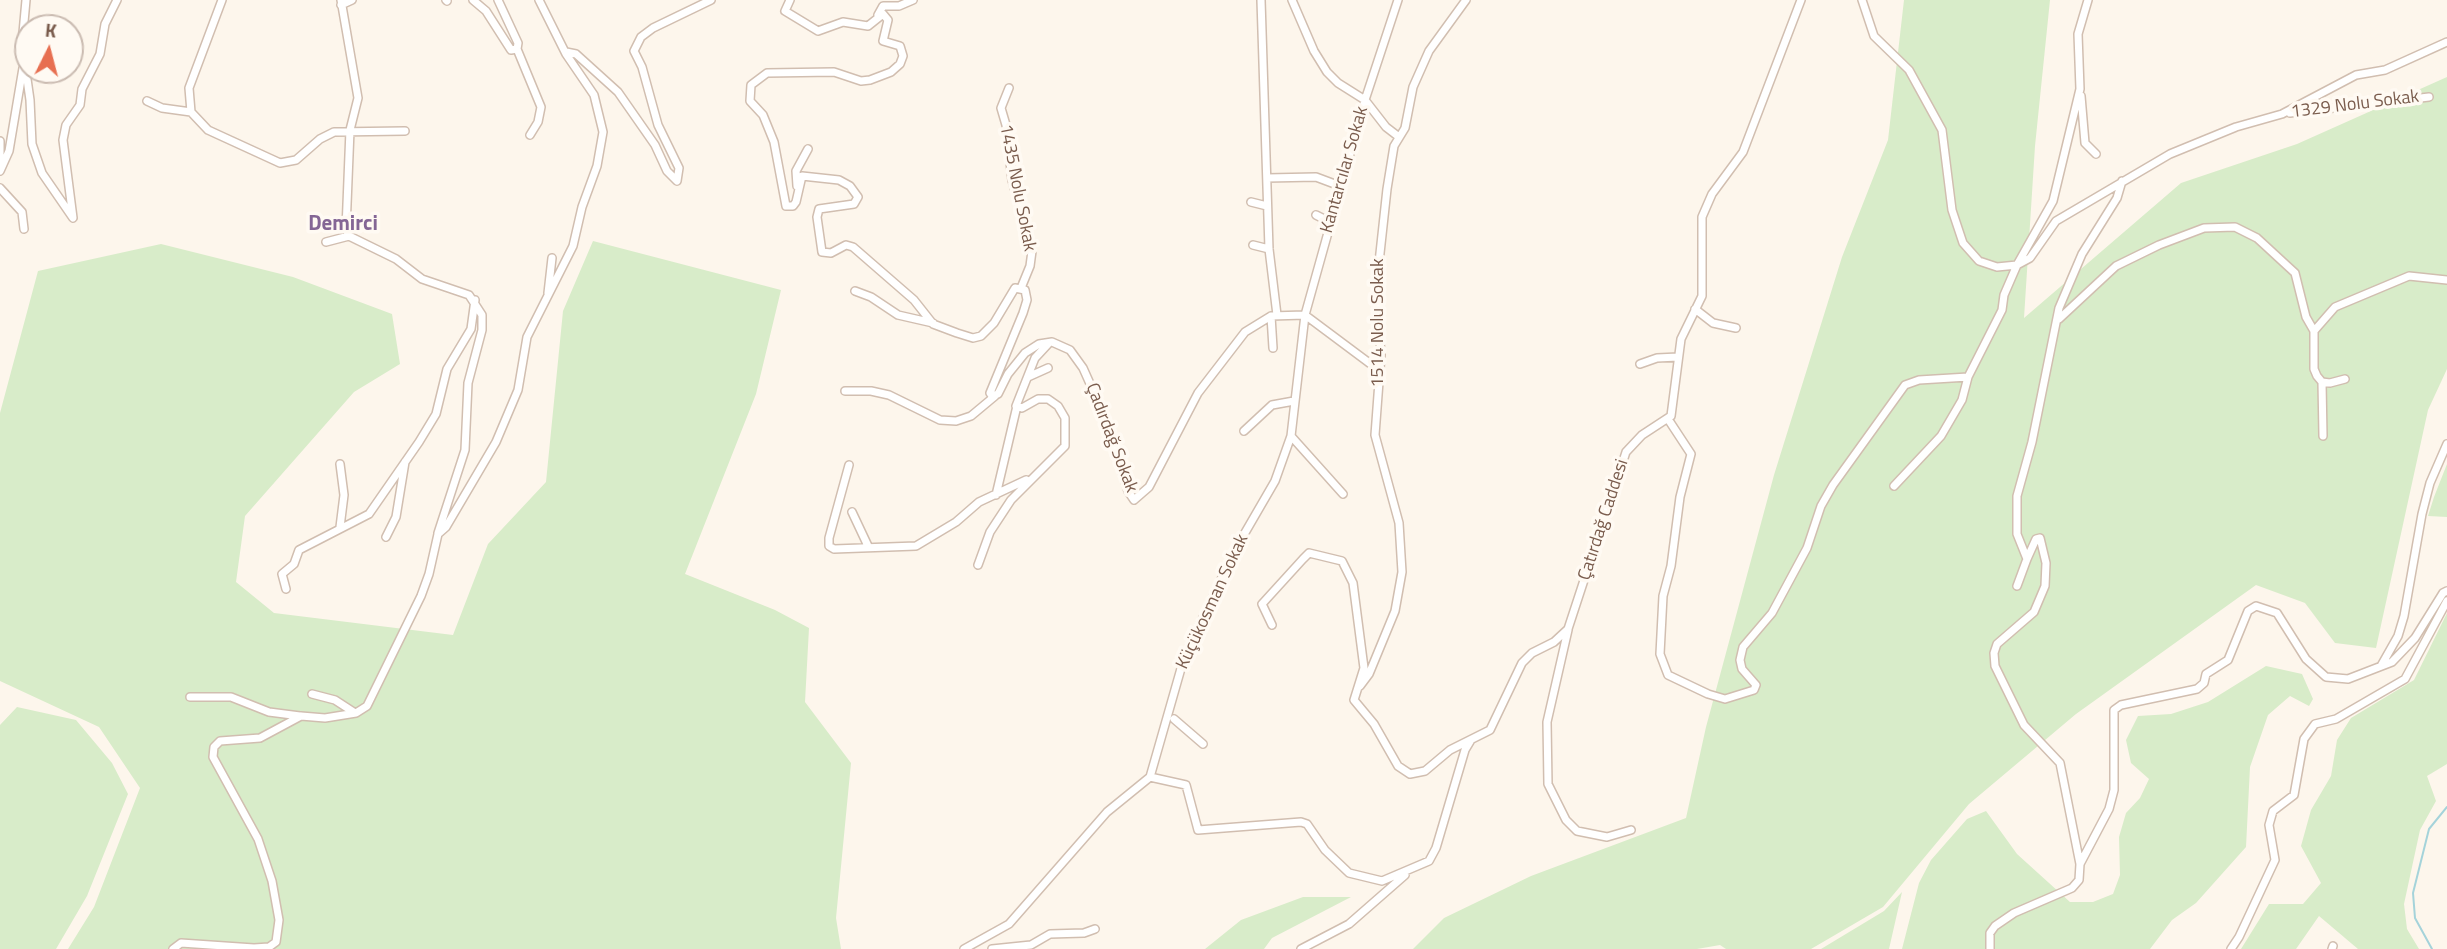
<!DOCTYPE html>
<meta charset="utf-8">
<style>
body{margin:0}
#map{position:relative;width:2447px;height:949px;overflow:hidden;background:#fdf6ec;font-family:"Titillium Web",sans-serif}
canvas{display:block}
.north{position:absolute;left:14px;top:14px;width:70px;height:70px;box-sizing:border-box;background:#fffaf3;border:2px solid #cabbb1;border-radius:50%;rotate:6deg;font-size:19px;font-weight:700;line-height:28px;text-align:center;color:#7a5c4d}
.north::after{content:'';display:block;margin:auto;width:24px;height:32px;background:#e76f51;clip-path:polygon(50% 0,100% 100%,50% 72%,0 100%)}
</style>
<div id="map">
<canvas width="2447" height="949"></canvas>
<div class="north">K</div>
</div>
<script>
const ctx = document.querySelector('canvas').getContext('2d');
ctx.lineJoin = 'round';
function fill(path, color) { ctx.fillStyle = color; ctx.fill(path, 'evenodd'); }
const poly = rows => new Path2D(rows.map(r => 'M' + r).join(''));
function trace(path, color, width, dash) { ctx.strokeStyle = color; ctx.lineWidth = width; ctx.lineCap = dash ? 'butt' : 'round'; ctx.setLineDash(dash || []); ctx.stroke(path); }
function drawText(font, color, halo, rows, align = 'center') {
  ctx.font = font + ' "Titillium Web",sans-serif'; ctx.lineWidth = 7; ctx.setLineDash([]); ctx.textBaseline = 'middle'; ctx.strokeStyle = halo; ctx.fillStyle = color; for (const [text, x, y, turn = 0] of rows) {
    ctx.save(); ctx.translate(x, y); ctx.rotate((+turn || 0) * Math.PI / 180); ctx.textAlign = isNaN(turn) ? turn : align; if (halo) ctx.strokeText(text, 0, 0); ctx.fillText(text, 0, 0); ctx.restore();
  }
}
fill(poly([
 [1904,0,2050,0,2035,146,2024,318,2181,183,2297,144,2447,77,2447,369,2428,410,2376,648,2335,643,2305,603,2256,585,2076,714,1969,804,1883,907,1811,949,1726,949,1720,945,1697,949,1413,949,1444,918,1531,876,1686,818,1706,727,1774,475,1842,257,1888,140],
 [593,241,781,290,756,394,685,574,775,610,809,628,805,702,851,763,836,918,841,949,68,949,94,907,140,788,99,727,0,681,0,413,38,271,161,244,293,277,392,314,400,364,354,392,245,516,236,582,274,613,453,635,488,544,546,482,563,311],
 [2447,464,2447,517,2428,516,2434,497],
 [2447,613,2447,764,2427,776,2436,801,2420,830,2404,904,2407,929,2419,949,2358,949,2319,916,2296,949,2241,949,2269,904,2303,904,2321,883,2301,846,2311,810,2331,776,2337,740,2351,718,2414,680],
 [2266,666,2302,674,2313,699,2309,706,2290,696,2268,715,2250,767,2246,847,2196,903,2172,920,2150,949,1902,949,1919,883,1931,860,1967,819,1986,811,2017,854,2070,902,2093,902,2113,894,2120,875,2119,837,2126,813,2140,798,2149,779,2131,763,2126,740,2138,716,2171,714,2208,702],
 [17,707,76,720,112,763,128,794,87,896,56,949,0,949,0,725],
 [1902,892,1889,949,1821,949,1884,911],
 [1303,897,1351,897,1272,938,1264,949,1205,949,1241,920]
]), '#d8ecc9');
trace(poly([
 [2432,949,2415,918,2413,893,2429,829,2447,807]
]), '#a5d3da', 2);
const minor = poly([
 [26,0,22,44,30,100,32,144,42,173,73,218,63,140,66,125,80,105,82,89,100,54,105,24,117,0],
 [222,0,189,88,191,112,208,130,280,163,296,160,320,139,334,132,405,131],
 [341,0,358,98,350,130,346,229,349,236,396,259,422,279,469,295,482,315,482,330,468,383,465,450,438,533],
 [446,0,447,1],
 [473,0,486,11,511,50,517,49,518,43,498,0],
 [790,0,785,11,818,31,843,22,868,26,883,14,888,20,883,41,900,46,903,56,900,64,891,72,870,80,861,81,834,72,767,73,751,85,750,101,763,115,774,142,786,206,793,206,796,202,802,176,839,180,850,186,858,197,854,204,819,209,817,217,822,252,831,253,846,245,853,247,914,300,933,324,957,333,973,338,981,336,994,323,1015,288,1025,290,1027,300,1023,313,990,393,992,396,998,394,1008,374,1025,353,1039,344,1052,342,1070,350,1083,368,1104,415,1128,491,1134,500,1149,487,1198,393,1245,332,1271,316,1305,315,1365,100,1398,0],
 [1261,0,1269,249,1277,315],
 [1292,0,1314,51,1327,72,1338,83,1365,100,1386,127,1399,137],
 [1862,0,1874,36,1909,70,1942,130,1952,210,1963,243,1979,261,1997,267,2017,265,2030,258,2056,221,2170,154,2236,127,2282,114,2356,75,2385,70,2447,42],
 [341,5,352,0],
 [878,15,883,6,899,6,913,0],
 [517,49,541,107,538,122,530,135],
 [566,52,576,54,618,92,655,145,667,171,677,181,679,168,658,125,642,67,634,51,641,37,653,28,711,0],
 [1009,88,1001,108,1006,125,1012,180,1032,251,1030,266,1021,288],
 [2081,96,2085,143,2096,154],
 [147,101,162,108,191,112],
 [2290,113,2429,97],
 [0,141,0,167],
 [0,171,9,151,23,68],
 [1267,178,1316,177,1340,186],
 [797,186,796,171,808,149],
 [0,188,22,212,24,229],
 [1251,202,1267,206],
 [1316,215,1330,222],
 [326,242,349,236],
 [1253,245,1269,249],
 [855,291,871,297,898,315,933,323],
 [548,293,552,258],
 [1695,309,1713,323,1736,328],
 [1271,316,1273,348],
 [2059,319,2116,266,2159,245,2204,228,2235,227,2257,238,2295,273,2306,317,2314,331,2314,369,2317,376,2322,382,2330,383,2345,379],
 [2314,331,2335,307,2409,276,2447,280],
 [1640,364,1657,358,1678,357],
 [1028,377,1048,368],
 [2322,382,2323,436],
 [845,391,871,391,889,395,940,420,956,421,971,416,995,396],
 [1668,419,1691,454,1680,497,1671,566,1663,596,1660,654,1668,675,1708,694,1725,699,1754,690,1756,685,1742,669,1740,660,1743,647,1772,613,1807,548,1821,506,1833,485,1905,385,1919,380,1968,377],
 [1244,431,1272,405,1294,401],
 [1291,436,1343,494],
 [849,465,829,538,829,546,834,549,916,546,956,522,979,502,1026,480],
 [1894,486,1941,436,1962,400,1968,377,2002,310,2004,295,2017,265,2053,201,2080,89,2078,34,2088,0],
 [996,495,1017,406],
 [852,512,868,546],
 [340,527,344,495,340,464],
 [386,537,396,517,405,462],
 [978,565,990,532,1011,500,1065,446,1065,418,1058,406,1048,399,1038,399,1022,408,1016,406,1035,358,1048,344],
 [2017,586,2027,559,2017,534,2017,496,2032,442,2059,308,2082,254,2117,198,2122,181],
 [286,589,282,574,294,564,299,550,369,514,419,442,436,414,447,369,471,329,475,300],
 [1272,625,1262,604,1303,559,1309,553,1342,561,1353,583,1364,668,1354,700,1374,724,1398,766,1410,774,1425,771,1450,750,1490,730,1522,663,1532,653,1554,642,1568,629,1626,452,1642,435,1671,416,1681,339,1702,296,1702,217,1712,194,1743,152,1801,0],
 [1568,630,1547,722,1548,784,1566,820,1577,831,1607,837,1631,830],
 [2381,666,2398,636,2404,616,2422,514,2430,483,2447,444],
 [1360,686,1369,674,1395,611,1402,572,1399,523,1375,435,1381,355,1376,290,1387,189,1394,146,1405,128,1413,87,1429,51,1466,0],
 [312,694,335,700,355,713],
 [190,697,231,697,269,712,300,716],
 [1174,719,1203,744],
 [1150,777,1186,785,1198,830,1301,822,1307,824,1325,850,1349,873,1382,881,1429,861,1436,848,1465,750,1471,740],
 [2080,864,2109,809,2114,790,2114,710,2121,705,2197,689,2204,683,2206,674,2228,660,2248,611,2256,606,2277,613,2306,659,2326,677,2348,679,2392,662,2415,638,2443,593,2447,591],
 [173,949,181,943,254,948,269,947,276,942,279,920,272,881,258,839,213,757,214,747,220,741,260,738,301,716,325,718,356,713,367,706,421,596,429,574,438,534,446,527,496,442,518,390,527,337,573,246,582,207,597,166,603,132,594,95,566,54,539,0],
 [964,949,1009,924,1107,812,1150,777,1184,658,1235,550,1275,481,1291,436,1305,315,1380,371],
 [992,949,1031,945,1050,934,1084,933,1095,929],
 [1301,949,1349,924,1405,875],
 [1990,949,1990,933,1995,926,2014,913,2072,888,2079,880,2080,864,2060,763,2024,725,1995,666,1994,653,1997,644,2034,612,2045,586,2046,563,2040,538,2036,539,2027,559],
 [2231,949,2239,937,2275,860,2269,825,2273,811,2294,795,2304,739,2315,724,2336,719,2405,679,2447,601],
 [2332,949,2333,946]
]);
trace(minor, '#d1beb0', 10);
trace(minor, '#fff', 7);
drawText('18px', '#7a5c4d', '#fffaf3', [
 ["1329 Nolu Sokak",2355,105,-7],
 ["Kantarcılar Sokak",1345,170,-74],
 ["1435 Nolu Sokak",1017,188,79],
 ["1514 Nolu Sokak",1379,323,-90],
 ["Çadırdağ Sokak",1111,438,69],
 ["Çatırdağ Caddesi",1604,520,-72],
 ["Küçükosman Sokak",1213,602,-65]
]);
drawText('bold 21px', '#846695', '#fffaf3', [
 ["Demirci",343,225]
]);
</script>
